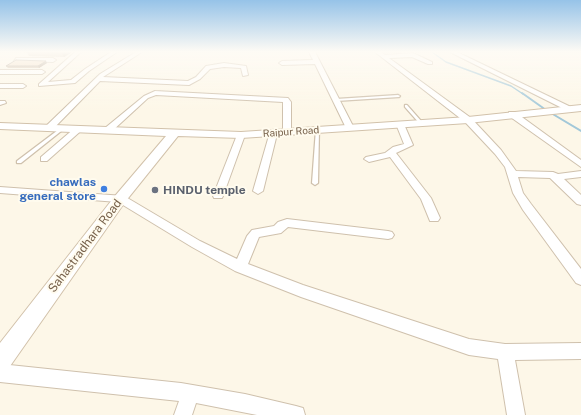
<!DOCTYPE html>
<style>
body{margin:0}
canvas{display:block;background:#fdf7e8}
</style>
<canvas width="581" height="415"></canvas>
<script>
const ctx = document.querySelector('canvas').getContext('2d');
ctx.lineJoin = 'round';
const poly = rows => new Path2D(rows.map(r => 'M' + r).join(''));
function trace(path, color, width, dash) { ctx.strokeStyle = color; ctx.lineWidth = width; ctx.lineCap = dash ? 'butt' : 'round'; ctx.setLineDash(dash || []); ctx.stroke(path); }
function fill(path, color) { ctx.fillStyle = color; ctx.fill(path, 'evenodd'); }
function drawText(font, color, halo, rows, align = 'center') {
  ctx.font = font + ' "Public Sans",sans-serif'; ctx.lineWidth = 4; ctx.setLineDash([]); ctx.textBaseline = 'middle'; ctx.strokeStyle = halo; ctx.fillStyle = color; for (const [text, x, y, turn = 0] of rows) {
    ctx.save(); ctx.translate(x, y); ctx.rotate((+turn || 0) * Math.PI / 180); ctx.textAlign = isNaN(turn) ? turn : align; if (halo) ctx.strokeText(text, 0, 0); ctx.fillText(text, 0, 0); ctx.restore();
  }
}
trace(poly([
 [432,52,446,62,511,86,523,94]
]), '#a2c8d9', 1.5);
trace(poly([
 [522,93,546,110],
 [551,113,581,131]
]), '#a2c8d9', 2);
const service = poly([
 [398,95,400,96,399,97,336,101,334,100,336,99,398,95],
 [405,105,407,105,422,122,422,124,420,124,405,107,405,105],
 [62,127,63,127,65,128,21,163,17,163,17,161,62,127],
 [316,129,318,129,319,130,318,183,315,185,312,183,316,129]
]);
const minor = poly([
 [75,52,81,52,48,82,71,80,85,69,111,52,117,52,89,71,75,83,39,86,39,84,75,52],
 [136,52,142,52,103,77,188,81,196,77,206,66,224,63,246,66,248,75,243,76,241,68,224,67,210,69,200,79,189,85,100,81,52,130,46,130,46,126,100,74,136,52],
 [309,52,315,52,354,128,353,130,350,130,346,128,315,64,282,65,279,63,282,61,313,60,309,52],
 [375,52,381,52,385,55,413,53,432,62,432,64,428,64,412,57,389,58,471,118,501,150,516,171,553,172,558,174,581,171,581,177,564,179,581,195,581,205,577,204,550,178,518,177,523,193,531,204,581,269,581,285,576,283,523,210,513,193,505,167,495,154,465,122,375,52],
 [450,52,457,52,575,109,568,111,450,52],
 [16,58,53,58,56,60,53,62,14,61,16,58],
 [0,70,42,70,45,72,42,74,0,74,0,70],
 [0,84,23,84,26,86,23,88,0,88,0,84],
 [155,91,288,98,291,102,291,133,287,135,283,133,283,102,156,95,148,98,111,132,105,132,105,128,144,96,155,91],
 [0,101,5,101,6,103,0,105,0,101],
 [509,112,515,112,581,160,581,167,509,116,509,112],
 [397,122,403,122,413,145,396,153,431,198,440,218,438,221,430,221,421,199,390,157,369,162,364,159,366,157,385,153,393,147,404,144,396,124,397,122],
 [76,127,79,127,83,129,47,161,41,161,41,157,76,127],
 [241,132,245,135,223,196,222,198,214,198,213,196,237,135,241,132],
 [270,132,273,132,277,134,263,191,258,194,253,191,270,132],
 [0,187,124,196,200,241,237,259,247,236,252,230,274,226,278,222,287,219,388,231,392,232,394,235,392,238,388,239,288,227,281,233,259,237,248,264,303,285,469,339,505,344,581,343,581,359,515,360,525,415,507,415,498,359,469,355,301,297,235,271,192,247,118,202,0,193,0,187],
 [0,364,181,383,245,394,296,406,303,408,305,415,257,415,196,403,192,415,174,415,179,401,0,382,0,364]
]);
const secondary = poly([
 [581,105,581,111,468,123,241,138,178,136,125,202,8,369,0,372,0,343,115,196,166,136,0,129,0,123,241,132,468,117,581,105]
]);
trace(service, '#cfc1ad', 2.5);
trace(minor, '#cfc1ad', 2);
trace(secondary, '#d2c2ab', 2);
fill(service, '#fff');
fill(minor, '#fff');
fill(secondary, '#fff');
fill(poly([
 [21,52,72,52,64,57,29,56,27,53],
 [47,63,39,68,8,68,6,66]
]), '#d0bca4');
fill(poly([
 [64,52,72,52,64,57,62,53],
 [46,61,47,63,39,68,38,66]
]), '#a99986');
const building = poly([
 [27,52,64,52,62,53,27,52],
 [16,60,46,61,38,66,6,66,16,60]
]);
fill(building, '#f2dbbf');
trace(building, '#a99986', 1);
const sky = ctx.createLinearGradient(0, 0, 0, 110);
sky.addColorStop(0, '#96c3e8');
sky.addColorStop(0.47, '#fefbf5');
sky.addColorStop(1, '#fefbf500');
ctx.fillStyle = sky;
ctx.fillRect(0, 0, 581, 110);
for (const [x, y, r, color] of [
 [104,189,4,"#3f7fe0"],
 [155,190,4,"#6b7280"]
]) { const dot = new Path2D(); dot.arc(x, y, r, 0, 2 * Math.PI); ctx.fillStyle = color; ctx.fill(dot); trace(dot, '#fffbee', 1.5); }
drawText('10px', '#77614b', '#fffbee', [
 ["Raipur Road",291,132,-4]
]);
drawText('bold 12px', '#366cbe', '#fffbee', [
 ["chawlas",96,182],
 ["general store",96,196]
], 'right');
drawText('bold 12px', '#5b616d', '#fffbee', [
 ["HINDU temple",163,190]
], 'left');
drawText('12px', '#77614b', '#fffbee', [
 ["Sahastradhara Road",85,246,-53]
]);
</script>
